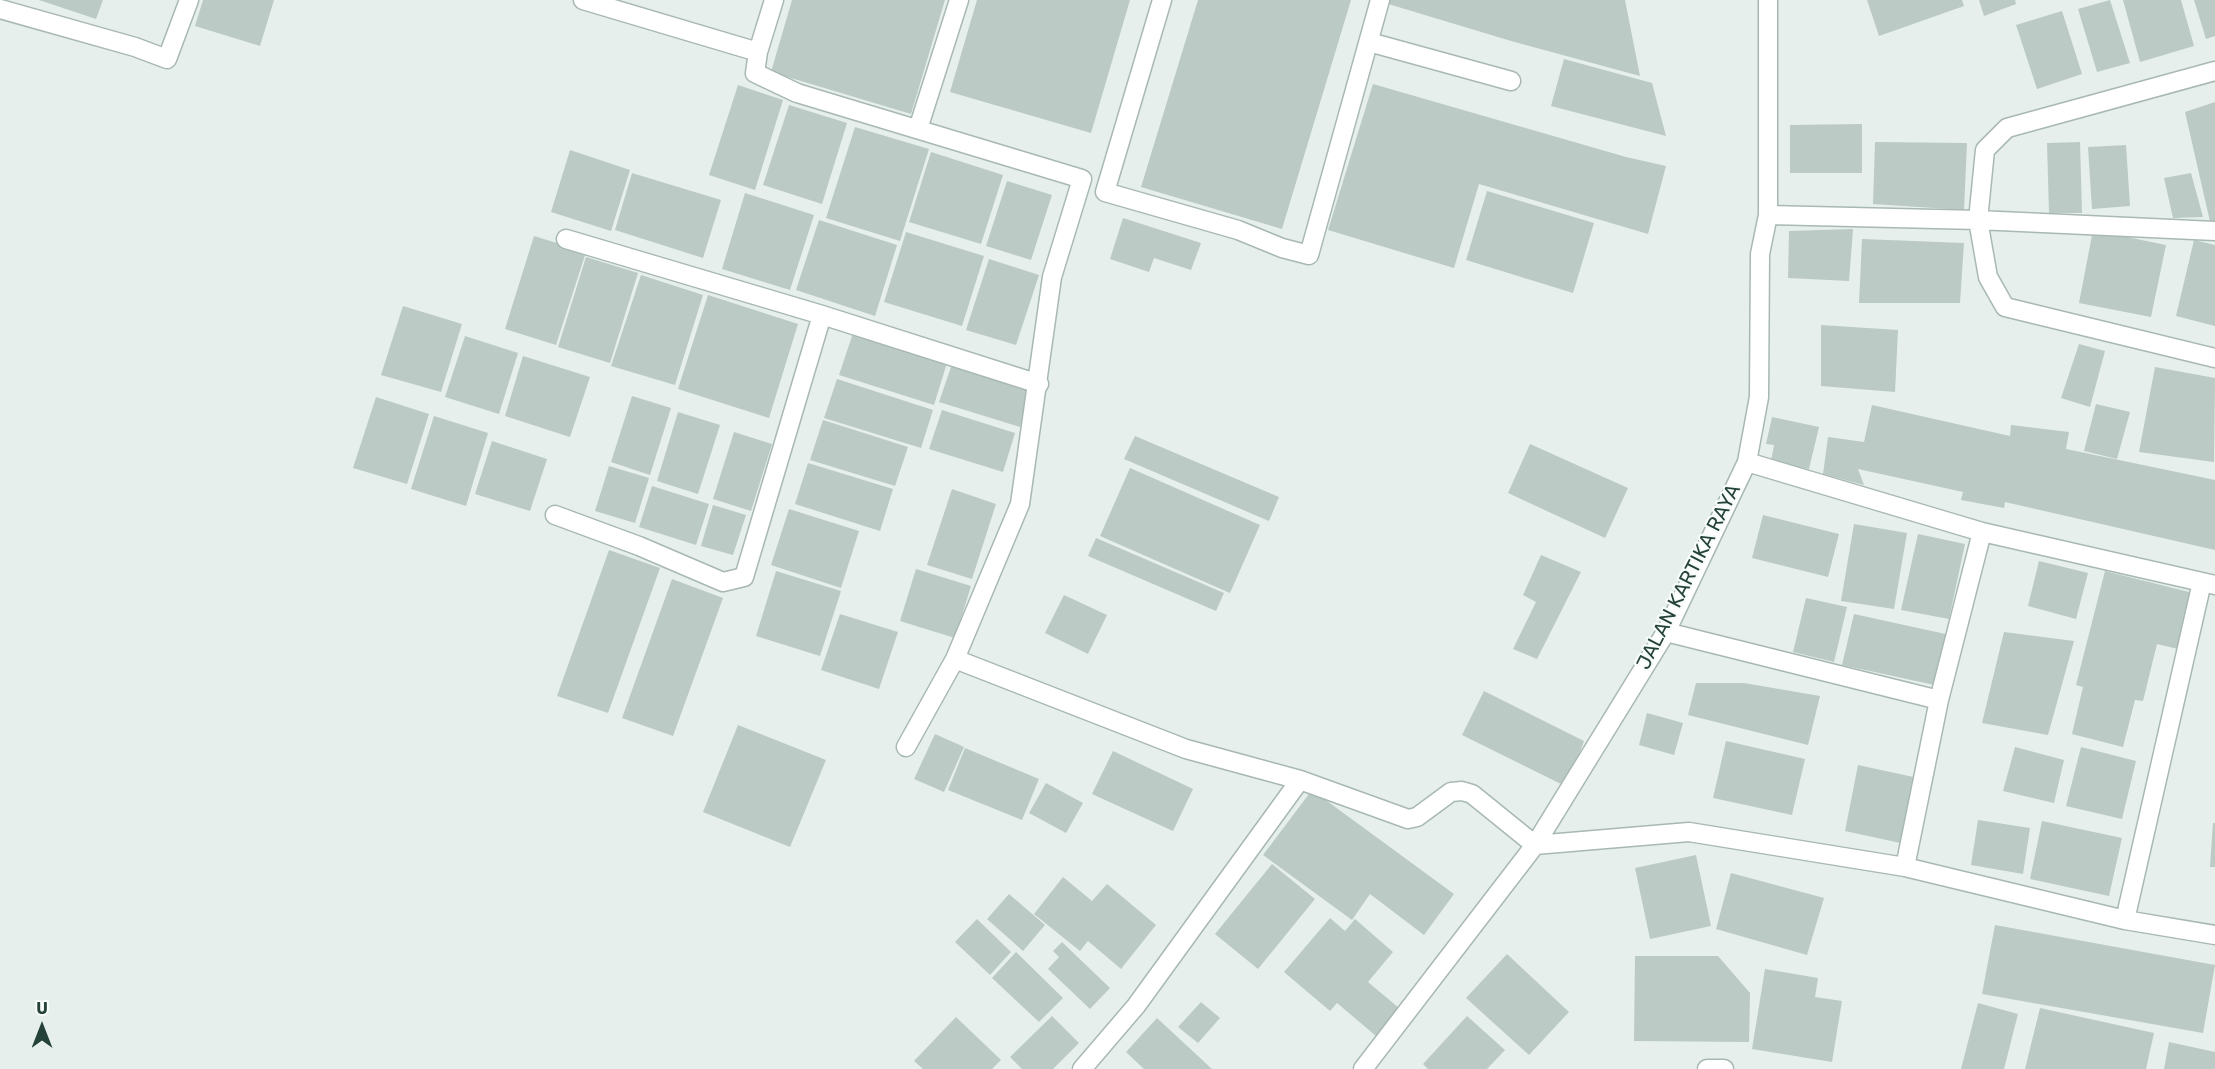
<!DOCTYPE html>
<style>
body{margin:0}
#map{position:relative;width:2215px;height:1069px;overflow:hidden;background:#e6efeb;font-family:Rubik,sans-serif}
canvas{display:block}
.north{position:absolute;left:12px;top:997px;width:60px;height:60px;-webkit-text-stroke:4px #f7fbf9;paint-order:stroke;rotate:0deg;font-size:16px;font-weight:700;line-height:24px;text-align:center;color:#24423a}
.north::after{content:'';display:block;margin:auto;width:21px;height:27px;background:#24423a;clip-path:polygon(50% 0,100% 100%,50% 72%,0 100%)}
</style>
<div id="map">
<canvas width="2215" height="1069"></canvas>
<div class="north">U</div>
</div>
<script>
const ctx = document.querySelector('canvas').getContext('2d');
ctx.lineJoin = 'round';
function fill(path, color) { ctx.fillStyle = color; ctx.fill(path, 'evenodd'); }
const poly = rows => new Path2D(rows.map(r => 'M' + r).join(''));
function trace(path, color, width, dash) { ctx.strokeStyle = color; ctx.lineWidth = width; ctx.lineCap = dash ? 'butt' : 'round'; ctx.setLineDash(dash || []); ctx.stroke(path); }
function drawText(font, color, halo, rows, align = 'center') {
  ctx.font = font + ' Rubik,sans-serif'; ctx.lineWidth = 4.5; ctx.setLineDash([]); ctx.textBaseline = 'middle'; ctx.strokeStyle = halo; ctx.fillStyle = color; for (const [text, x, y, turn = 0] of rows) {
    ctx.save(); ctx.translate(x, y); ctx.rotate((+turn || 0) * Math.PI / 180); ctx.textAlign = isNaN(turn) ? turn : align; if (halo) ctx.strokeText(text, 0, 0); ctx.fillText(text, 0, 0); ctx.restore();
  }
}
fill(poly([
 [39,0,103,0,96,19],
 [203,0,274,0,260,46,195,26],
 [792,0,945,0,911,114,771,72],
 [977,0,1130,0,1091,133,950,92],
 [1198,0,1351,0,1282,229,1141,187],
 [1386,0,1625,0,1640,76,1511,41,1385,3],
 [1867,0,1962,0,1964,6,1879,36],
 [1979,0,2015,0,2016,4,1984,16],
 [2110,0,2130,63,2097,72,2078,9],
 [2123,0,2181,0,2194,46,2140,62],
 [2194,0,2215,0,2215,36,2206,39],
 [2062,11,2082,74,2037,89,2016,25],
 [1564,59,1652,83,1666,136,1551,106],
 [1373,84,1626,157,1666,166,1648,234,1479,184,1454,268,1328,230],
 [738,85,783,100,755,190,709,175],
 [2215,102,2215,224,2211,226,2185,112],
 [789,105,847,123,822,204,763,185],
 [1862,124,1862,173,1790,173,1790,125],
 [855,127,929,149,900,241,826,218],
 [1875,142,1967,143,1964,210,1873,204],
 [2080,142,2082,213,2049,213,2047,143],
 [2126,145,2130,206,2092,209,2088,147],
 [570,150,630,170,611,231,551,212],
 [931,152,1003,175,981,244,909,222],
 [632,173,721,200,703,258,615,230],
 [2191,173,2203,217,2173,218,2164,178],
 [1007,181,1052,195,1031,260,986,246],
 [1487,191,1594,223,1573,293,1466,260],
 [745,193,814,215,790,290,722,269],
 [1123,218,1201,243,1191,270,1154,258,1149,272,1110,259],
 [819,220,897,245,875,316,796,290],
 [1853,229,1849,281,1788,278,1789,231],
 [2093,230,2166,245,2151,317,2079,303],
 [906,232,984,256,962,326,884,302],
 [534,236,586,252,556,345,505,329],
 [1862,239,1964,243,1960,303,1859,303],
 [2194,240,2215,245,2215,326,2176,316],
 [586,257,638,273,610,363,558,347],
 [989,259,1039,275,1016,345,966,330],
 [641,275,703,295,675,385,611,366],
 [708,295,798,324,769,418,678,389],
 [403,306,462,324,441,392,381,375],
 [1821,325,1898,330,1895,392,1821,386],
 [853,333,947,363,934,405,839,375],
 [465,336,518,353,499,414,445,397],
 [2079,344,2105,351,2090,407,2061,398],
 [523,356,590,377,570,437,505,416],
 [952,364,1031,389,1020,427,939,402],
 [2155,367,2215,378,2214,462,2139,452],
 [837,379,933,410,921,448,824,418],
 [632,396,671,408,650,475,611,462],
 [376,397,429,414,407,484,353,468],
 [2096,404,2130,412,2117,459,2084,451],
 [1872,405,2010,436,2011,425,2069,432,2066,449,2215,480,2215,550,2005,502,2004,508,1961,500,1963,492,1858,469,1864,485,1823,474,1828,437,1864,442],
 [942,410,1015,433,1003,472,929,449],
 [678,412,720,425,698,494,657,481],
 [434,416,488,433,466,506,411,489],
 [1772,417,1819,427,1809,469,1771,461,1774,445,1766,444],
 [823,420,908,447,895,486,810,460],
 [734,432,772,444,751,511,713,499],
 [1135,436,1279,497,1269,521,1124,459],
 [492,441,547,459,530,511,475,494],
 [1530,444,1628,488,1605,538,1508,493],
 [808,463,893,489,880,531,795,504],
 [609,466,649,478,635,523,595,511],
 [1130,468,1260,525,1230,593,1100,536],
 [652,486,709,504,696,545,639,527],
 [952,489,996,504,972,579,927,565],
 [713,505,746,515,733,555,701,546],
 [789,509,859,531,841,588,771,565],
 [1763,515,1839,534,1828,577,1752,558],
 [1854,524,1907,533,1894,609,1841,601],
 [1918,534,1965,544,1949,619,1901,610],
 [1096,538,1224,593,1216,611,1088,556],
 [609,550,660,568,608,713,557,696],
 [1541,555,1581,572,1537,659,1513,649,1536,602,1523,595],
 [2039,561,2088,573,2076,619,2028,606],
 [916,569,971,586,955,638,900,621],
 [776,571,841,591,820,656,756,636],
 [2105,571,2193,593,2178,649,2157,644,2143,701,2135,700,2123,747,2072,734,2083,687,2076,685],
 [672,579,723,598,673,736,622,718],
 [1064,595,1107,615,1088,654,1045,633],
 [1806,598,1847,607,1834,662,1793,652],
 [840,614,898,632,879,689,821,670],
 [1854,614,1950,635,1939,686,1842,665],
 [2004,632,2074,641,2048,735,1982,723],
 [1696,683,1744,683,1820,696,1808,745,1688,715],
 [1484,691,1584,741,1567,787,1462,735],
 [1647,713,1683,723,1674,755,1639,745],
 [738,725,826,760,790,847,703,812],
 [935,734,964,747,944,792,914,779],
 [1726,741,1805,759,1792,815,1713,798],
 [2015,747,2064,760,2054,803,2003,791],
 [2081,747,2136,761,2122,819,2066,806],
 [965,748,1039,779,1022,820,948,790],
 [1113,751,1193,789,1173,831,1092,794],
 [1858,765,1918,778,1905,844,1845,831],
 [1046,783,1083,803,1066,833,1029,813],
 [1312,790,1454,894,1424,935,1370,894,1352,920,1263,855],
 [1978,820,2030,828,2023,874,1971,865],
 [2042,821,2122,838,2109,896,2030,879],
 [2213,823,2215,823,2215,867,2210,867],
 [1696,855,1711,926,1650,939,1635,868],
 [1272,864,1315,899,1258,969,1215,934],
 [1731,873,1824,898,1807,955,1716,929],
 [1063,877,1092,901,1107,884,1156,925,1121,969,1088,941,1080,951,1034,914],
 [1009,894,1045,925,1023,951,987,919],
 [1330,918,1345,931,1355,919,1393,952,1368,982,1399,1008,1376,1036,1337,1003,1330,1011,1284,972],
 [977,919,1011,952,990,975,955,942],
 [1995,925,2215,965,2203,1033,1982,994],
 [1062,942,1110,988,1090,1009,1048,969,1059,957,1053,951],
 [1016,952,1063,998,1039,1022,992,978],
 [1507,954,1569,1012,1529,1055,1466,998],
 [1635,956,1718,956,1750,993,1749,1042,1634,1041],
 [1765,969,1818,978,1815,997,1842,1001,1832,1062,1752,1049],
 [1201,1002,1220,1018,1198,1043,1178,1027],
 [1978,1003,2018,1014,2004,1069,1961,1069],
 [2040,1008,2154,1033,2146,1069,2025,1069],
 [1052,1016,1079,1043,1053,1069,1022,1069,1010,1057],
 [1467,1016,1505,1050,1487,1069,1428,1069,1423,1064],
 [956,1017,1001,1060,992,1069,923,1069,914,1061],
 [1157,1018,1212,1069,1144,1069,1126,1052],
 [2169,1042,2215,1052,2215,1069,2164,1069]
]), '#bbcac4');
const street = poly([
 [583,0,758,52],
 [774,0,758,52,755,73,797,93,1082,179,1052,277,1020,504,955,659,906,747],
 [1162,0,1105,192,1238,230,1282,248,1309,255,1380,0],
 [0,9,135,47,167,59,189,0],
 [1369,42,1511,81],
 [918,129,959,0],
 [1768,215,1978,220,1985,150,2007,128,2215,71],
 [2215,231,1978,220,1988,277,2005,307,2215,358],
 [566,239,822,315,1039,384],
 [1747,462,1982,532,2215,585],
 [555,515,639,546,723,582,744,577,822,315],
 [1666,632,1939,700],
 [955,659,1186,749,1300,780,1408,819,1417,817,1451,792,1462,791,1472,794,1535,845,1689,832,1905,867,2125,920,2215,935],
 [1905,867,1939,700,1982,532],
 [2125,920,2202,582],
 [1082,1069,1136,1006,1300,780],
 [1363,1069,1535,845,1666,632,1747,462,1759,397,1760,254,1768,215,1768,0],
 [1707,1069,1724,1069]
]);
trace(street, '#a8b8b2', 21);
trace(street, '#fff', 18);
drawText('20px', '#24423a', '#f7fbf9', [
 ["JALAN KARTIKA RAYA",1689,577,-63]
]);
</script>
